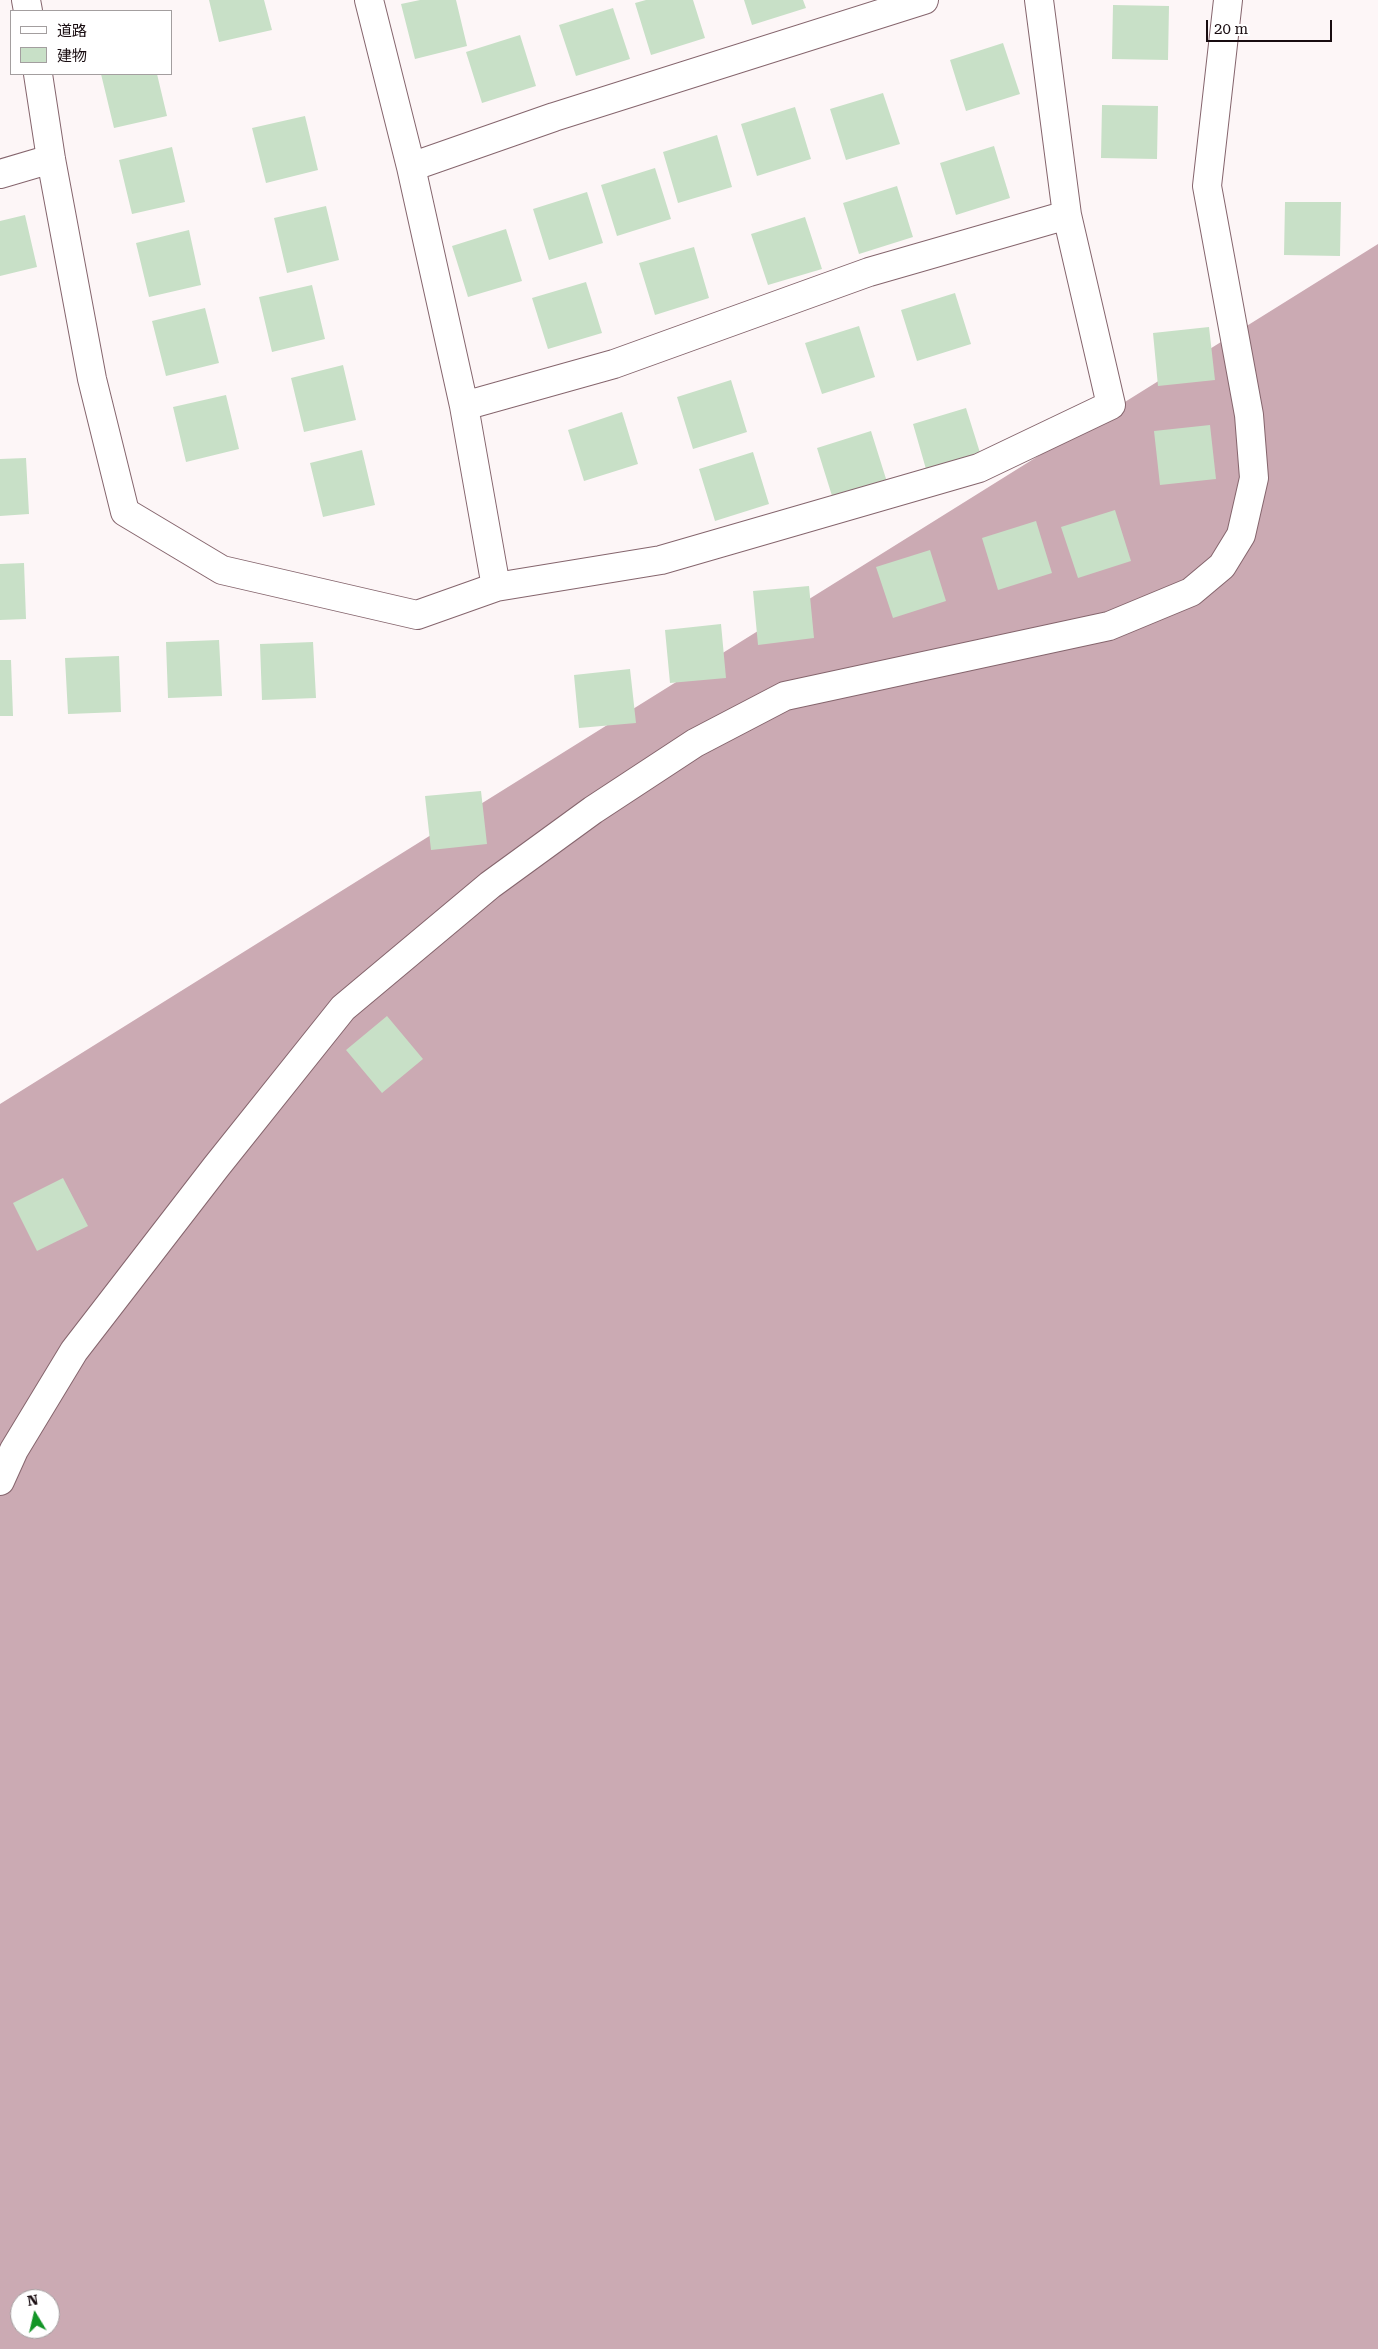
<!DOCTYPE html>
<meta charset="utf-8">
<style>
body{margin:0}
#map{position:relative;width:1378px;height:2349px;overflow:hidden;background:#fdf6f7;font-family:"Roboto Serif","Noto Sans JP",serif}
canvas{display:block}
.legend{position:absolute;left:10px;top:10px;width:162px;height:65px;box-sizing:border-box;background:#fff;border:1px solid #a39e9f;margin:0;padding:6px 9px;list-style:none;font-size:15px;color:#180c10}
.legend li{display:flex;align-items:center;gap:10px;height:25px}
.legend b{width:25px;border:1px solid #a39e9f}
.north{position:absolute;left:10px;top:2289px;width:50px;height:50px;box-sizing:border-box;background:#fff;border:1px solid #a39e9f;border-radius:50%;rotate:351deg;font-size:14px;font-weight:700;line-height:20px;text-align:center;color:#180c10}
.north::after{content:'';display:block;margin:auto;width:18px;height:22px;background:#139527;clip-path:polygon(50% 0,100% 100%,50% 72%,0 100%)}
.scale{position:absolute;left:1206px;top:20px;width:126px;height:22px;box-sizing:border-box;border:2px solid #180c10;border-top:0;padding-left:6px;font-size:15px;line-height:18px;white-space:nowrap;color:#180c10;-webkit-text-stroke:4px #fff;paint-order:stroke}
</style>
<div id="map">
<canvas width="1378" height="2349"></canvas>
<ul class="legend">
<li><b style="height:6px;background:#fff"></b>道路</li>
<li><b style="height:14px;background:#c8e0c7"></b>建物</li>
</ul>
<div class="north">N</div>
<div class="scale">20 m</div>
</div>
<script>
const ctx = document.querySelector('canvas').getContext('2d');
ctx.lineJoin = 'round';
function fill(path, color) { ctx.fillStyle = color; ctx.fill(path, 'evenodd'); }
const poly = rows => new Path2D(rows.map(r => 'M' + r).join(''));
function trace(path, color, width, dash) { ctx.strokeStyle = color; ctx.lineWidth = width; ctx.lineCap = dash ? 'butt' : 'round'; ctx.setLineDash(dash || []); ctx.stroke(path); }
fill(poly([
 [1378,244,1378,2349,0,2349,0,1104],
 [20,2299,50,2299,50,2329,20,2329]
]), '#cbaab3');
fill(poly([
 [209,0,264,0,272,30,219,42],
 [420,0,456,0,467,46,415,59,401,4],
 [646,0,693,0,705,38,651,55,635,3],
 [744,0,803,0,806,8,752,25],
 [1113,5,1169,6,1168,60,1112,59],
 [613,8,630,59,576,76,559,25],
 [520,35,536,86,482,103,466,52],
 [1003,43,1020,94,966,111,950,60],
 [101,74,157,74,167,116,114,128],
 [883,93,900,144,846,160,830,109],
 [1102,105,1158,106,1157,159,1101,158],
 [795,107,811,159,757,176,741,124],
 [305,116,318,170,266,183,252,128],
 [717,135,732,187,678,203,663,152],
 [994,146,1010,198,956,215,940,163],
 [172,147,185,202,132,214,119,160],
 [655,168,671,219,617,236,601,185],
 [897,186,913,237,859,254,843,203],
 [587,192,603,243,549,260,533,209],
 [1285,202,1341,202,1340,256,1284,255],
 [326,206,339,260,287,273,274,218],
 [25,215,37,267,0,276,0,221],
 [805,217,822,269,768,285,751,234],
 [506,229,522,281,468,297,452,246],
 [189,230,201,285,149,297,136,243],
 [694,247,709,298,655,315,639,263],
 [586,282,602,333,548,349,532,298],
 [312,285,325,339,272,352,259,297],
 [955,293,971,344,917,361,901,310],
 [205,308,219,363,166,376,152,321],
 [859,326,875,377,822,394,805,343],
 [1209,327,1215,380,1158,386,1153,333],
 [343,365,356,420,304,432,291,378],
 [731,380,747,432,693,449,677,397],
 [226,395,239,449,186,462,173,407],
 [966,408,982,459,928,476,913,424],
 [622,412,638,464,584,481,568,430],
 [1210,425,1216,479,1160,485,1154,431],
 [871,431,887,482,833,499,817,448],
 [362,450,375,505,323,517,310,463],
 [753,452,769,504,715,521,699,469],
 [26,458,29,514,0,516,0,459],
 [1115,510,1131,561,1078,578,1061,527],
 [1036,521,1052,573,998,590,982,538],
 [930,550,946,601,893,618,876,567],
 [24,563,26,619,0,620,0,564],
 [809,586,814,638,758,645,753,591],
 [721,624,726,678,670,683,665,630],
 [219,640,222,696,168,698,166,642],
 [313,642,316,698,262,700,260,644],
 [119,656,121,712,68,714,65,658],
 [0,660,11,660,13,716,0,716],
 [630,669,636,723,579,728,574,675],
 [481,791,487,844,431,850,425,796],
 [387,1016,423,1059,382,1093,346,1050],
 [63,1178,88,1226,37,1251,13,1203]
]), '#c8e0c7');
const minor = poly([
 [26,0,28,11],
 [369,0,411,167,464,406,496,587],
 [38,74,51,159,92,379,125,512,222,570,417,615,496,587,661,560,979,468,1111,405,1067,215,1039,0],
 [411,167,554,117,924,0],
 [0,174,51,159],
 [464,406,614,364,869,272,1067,215],
 [0,1481,14,1450,74,1351,216,1167,343,1008,490,885,593,810,695,743,785,696,1109,626,1191,592,1222,566,1241,535,1254,478,1249,415,1207,186,1228,0]
]);
trace(minor, '#85656d', 30);
trace(minor, '#fff', 28);
</script>
